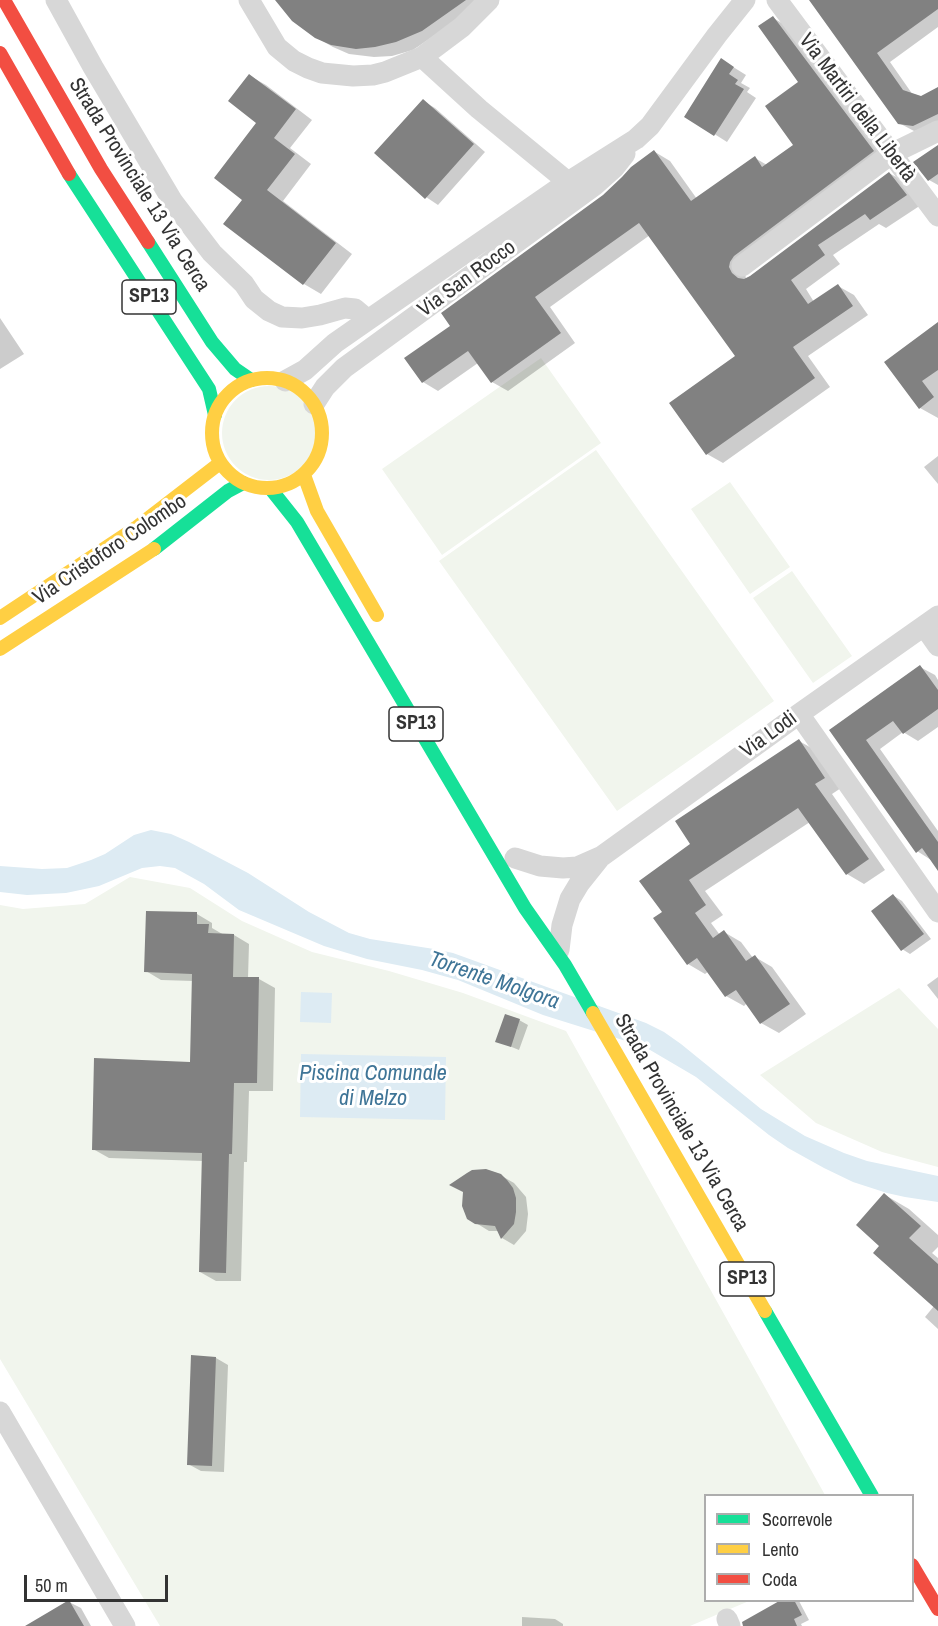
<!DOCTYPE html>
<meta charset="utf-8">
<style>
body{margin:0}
#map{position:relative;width:938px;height:1626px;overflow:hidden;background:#fff;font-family:"Archivo Narrow",sans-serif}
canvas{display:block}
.legend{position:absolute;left:704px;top:1494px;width:210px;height:108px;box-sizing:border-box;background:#fff;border:2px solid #adadad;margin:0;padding:8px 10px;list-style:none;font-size:18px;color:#333}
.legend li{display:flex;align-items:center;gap:12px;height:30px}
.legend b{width:30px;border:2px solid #adadad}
.scale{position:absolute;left:24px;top:1575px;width:144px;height:27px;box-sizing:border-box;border:3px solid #333;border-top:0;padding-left:8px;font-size:18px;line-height:21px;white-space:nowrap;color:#333;-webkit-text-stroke:4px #fff;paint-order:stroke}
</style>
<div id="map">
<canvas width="938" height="1626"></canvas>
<ul class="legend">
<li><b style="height:8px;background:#16e098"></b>Scorrevole</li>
<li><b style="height:8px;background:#ffcf43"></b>Lento</li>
<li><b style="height:8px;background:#f24e42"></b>Coda</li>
</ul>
<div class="scale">50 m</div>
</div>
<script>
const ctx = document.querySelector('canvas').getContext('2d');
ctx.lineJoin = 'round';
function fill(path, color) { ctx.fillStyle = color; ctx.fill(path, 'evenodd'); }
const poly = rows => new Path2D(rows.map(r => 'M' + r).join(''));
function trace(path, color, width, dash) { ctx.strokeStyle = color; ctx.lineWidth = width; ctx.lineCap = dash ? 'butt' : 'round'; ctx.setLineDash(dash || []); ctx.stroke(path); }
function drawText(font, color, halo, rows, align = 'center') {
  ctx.font = font + ' "Archivo Narrow",sans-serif'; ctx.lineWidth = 6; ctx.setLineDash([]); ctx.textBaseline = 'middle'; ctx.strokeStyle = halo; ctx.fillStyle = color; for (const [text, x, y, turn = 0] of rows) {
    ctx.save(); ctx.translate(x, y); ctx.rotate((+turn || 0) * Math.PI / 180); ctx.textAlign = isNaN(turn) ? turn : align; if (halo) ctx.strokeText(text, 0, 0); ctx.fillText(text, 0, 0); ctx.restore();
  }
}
fill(poly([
 [541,358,601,443,442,555,382,469],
 '222 433a47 47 0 1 1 94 0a47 47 0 1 1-94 0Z',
 [596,450,774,701,617,811,439,561],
 [730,482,790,567,750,594,691,509],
 [792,571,852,656,813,683,753,598],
 [130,877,190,888,242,921,312,952,389,971,463,993,566,1031,825,1495,706,1496,706,1600,749,1601,690,1626,160,1626,0,1359,0,905,23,909,85,904],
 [899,988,938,1029,938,1167,882,1152,816,1123,760,1075]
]), '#f1f5ed');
fill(poly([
 [151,830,171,834,189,842,248,873,309,912,349,933,370,939,434,949,453,953,646,1023,664,1032,681,1044,761,1109,805,1136,844,1153,867,1161,938,1176,938,1202,905,1197,887,1193,853,1182,824,1168,788,1148,769,1135,696,1077,645,1047,543,1015,458,980,422,970,367,959,324,946,239,910,204,884,175,868,160,866,142,868,99,886,66,893,27,895,0,892,0,866,42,869,67,868,91,860,105,854,134,835],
 [301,992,332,993,331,1023,300,1022],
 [301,1054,446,1057,445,1120,300,1117]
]), '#ddebf3');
fill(poly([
 [279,0,487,0,413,50,392,56,374,57,349,54,333,47,315,37],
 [811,0,938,0,938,27,890,62,913,95,921,97,938,89,938,128,914,131,899,123],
 [773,18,789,27,888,160,745,271,746,280,889,173,905,182,921,205,886,228,879,224,833,255,840,264,806,289,814,302,838,286,854,295,868,315,808,356,830,387,723,463,707,454,737,356,650,235,550,307,575,343,508,391,492,382,478,363,438,391,423,382,452,326,655,152,670,161,697,199,755,158,767,165,795,146,800,83],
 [722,60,746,75,741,83,750,88,747,92,756,98,727,142,686,116],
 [250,76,266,85,312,120,290,148,311,164,283,201,352,254,321,294,304,284,225,224,244,199,259,122],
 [423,101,435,108,485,152,438,205,426,197],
 [938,147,938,185,929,180],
 [0,318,24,354,0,369],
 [938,326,938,418,920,408,886,363],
 [938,456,938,484,924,467],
 [920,667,935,675,938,680,938,727,918,741,903,732,880,749,938,831,938,868,931,860,917,851,831,730],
 [799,741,817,751,841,788,832,794,885,870,864,884,847,874,810,822,705,891,723,915,711,923,720,935,724,932,741,942,753,958,755,957,772,967,806,1014,779,1033,761,1023,747,1003,744,1006,726,996,709,971,705,974,688,964,664,912,692,844],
 [894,896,902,901,931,939,910,954,902,949],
 [197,914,212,923,212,928,224,935,234,935,249,944,248,978,259,979,275,988,273,1091,249,1091,247,1162,244,1162,241,1281,216,1281,200,1272,203,1161,109,1158,93,1149,192,1063,193,981,161,980,146,971],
 [938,977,938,999,927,985],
 [519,1020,528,1025,519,1050,497,1041],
 [500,1175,514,1183,526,1197,528,1214,526,1231,514,1245,502,1238,499,1231,489,1231,468,1218],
 [885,1195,909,1209,938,1235,938,1247,932,1253,938,1258,938,1329,925,1317,934,1306,881,1246],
 [216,1358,228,1365,224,1472,201,1471,188,1464],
 [784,1600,799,1601,809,1620,801,1624,802,1626,755,1626],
 [69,1602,81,1608,91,1626,37,1626],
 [522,1617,555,1619,563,1624,563,1626,522,1626]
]), '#0003');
fill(poly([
 [275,0,466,0,422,31,396,42,375,47,356,49,331,45,315,38,292,21],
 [809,0,938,0,938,9,877,53,903,90,921,96,938,87,938,114,913,126,898,124],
 [773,16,874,151,734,256,730,262,729,267,732,273,738,278,744,279,750,276,889,172,907,195,870,220,865,214,818,245,825,255,791,280,808,304,838,284,853,306,793,347,815,378,706,455,669,403,735,356,639,223,535,297,561,333,491,383,468,351,422,383,404,358,450,326,441,313,603,195,622,177,631,167,654,150,691,201,755,156,762,167,793,145,765,106,798,82,758,26],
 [721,58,734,67,729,74,738,80,735,84,744,89,714,136,684,117],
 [249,74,296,109,274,138,295,154,267,190,336,243,303,285,223,224,242,200,214,178,256,123,228,101],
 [423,99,474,144,425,199,374,153],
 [938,145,938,174,928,181,913,162],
 [938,322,938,370,922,381,934,397,919,409,884,362],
 [920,665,938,690,938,709,903,734,893,721,866,740,938,842,938,871,922,848,916,853,829,730],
 [799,739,825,778,815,784,869,859,846,875,798,808,689,880,706,905,695,913,713,938,724,930,746,961,755,955,790,1004,760,1024,736,990,725,997,697,958,687,965,653,918,662,912,639,881,690,844,675,821],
 [893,894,924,934,901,951,871,911],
 [146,911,197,912,197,924,209,924,208,933,234,934,233,977,259,977,257,1083,234,1083,232,1154,229,1154,226,1273,199,1272,202,1153,92,1150,94,1058,190,1062,192,974,144,972],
 [505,1014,520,1019,511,1047,495,1042],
 [486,1169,501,1174,507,1180,513,1188,516,1198,516,1212,514,1224,501,1239,495,1226,475,1224,467,1219,462,1206,463,1192,449,1185,467,1173,472,1170],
 [884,1193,921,1226,909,1238,938,1264,938,1311,873,1253,879,1246,856,1225],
 [191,1355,216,1357,212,1466,187,1465],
 [69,1600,84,1626,25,1626],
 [781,1600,794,1600,802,1615,794,1619,797,1626,743,1626,742,1622]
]), '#818181');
trace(poly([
 [56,0,93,67,173,202,212,253,244,284,254,299,269,311,282,317,302,318,320,315,345,308,355,309,368,320],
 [249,0,277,47,294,61,308,68,322,73,353,76,373,75,385,72,422,57,462,27,489,0],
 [777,0,938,216],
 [422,57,479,109,568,182,576,191],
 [742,266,891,154,938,131],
 [285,381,305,370,335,343,368,320,568,182,636,139,650,126,717,35,745,0],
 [314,404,325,387,344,368,595,185,614,168,625,154],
 [924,626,938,646],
 [799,714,938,912],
 [515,858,540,866,563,868,577,867,602,856,799,714,938,616],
 [559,950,562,925,570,899,579,884,599,859],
 [0,1412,125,1626],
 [727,1619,730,1626]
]), '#d7d7d7', 21);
trace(poly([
 [69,174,209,389,215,415],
 [148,242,212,342,235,369,251,380],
 [270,488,297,522,525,908,565,965,593,1013],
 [154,549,228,491,243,483],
 [765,1311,872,1496]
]), '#16e098', 14);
trace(poly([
 '212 433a55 55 0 1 1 110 0a55 55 0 1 1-110 0Z',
 [304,475,317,511,377,615],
 [0,618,137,527,220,463],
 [0,649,154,549],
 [593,1013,765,1311]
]), '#ffcf43', 14);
trace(poly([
 [4,0,101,169,148,242],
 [0,53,69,174],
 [912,1565,938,1609]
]), '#f24e42', 14);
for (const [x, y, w] of [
 [149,297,54],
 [416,724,54],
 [747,1279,54]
]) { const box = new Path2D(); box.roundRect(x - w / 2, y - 17, w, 34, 4.5); ctx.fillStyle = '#fff'; ctx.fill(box); trace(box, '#333', 1.5); }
drawText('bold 20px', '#333', null, [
 ["SP13",149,297],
 ["SP13",416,724],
 ["SP13",747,1279]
]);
drawText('21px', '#333', '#fff', [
 ["Via Martiri della Libertà",857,108,53],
 ["Strada Provinciale 13 Via Cerca",139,185,58],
 ["Via San Rocco",467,279,-36],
 ["Via Cristoforo Colombo",110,550,-34],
 ["Via Lodi",769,735,-36],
 ["Strada Provinciale 13 Via Cerca",681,1123,60]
]);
drawText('italic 22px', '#3f7597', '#fff', [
 ["Torrente Molgora",494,981,19],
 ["Piscina Comunale",373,1074],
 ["di Melzo",373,1099]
]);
</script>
